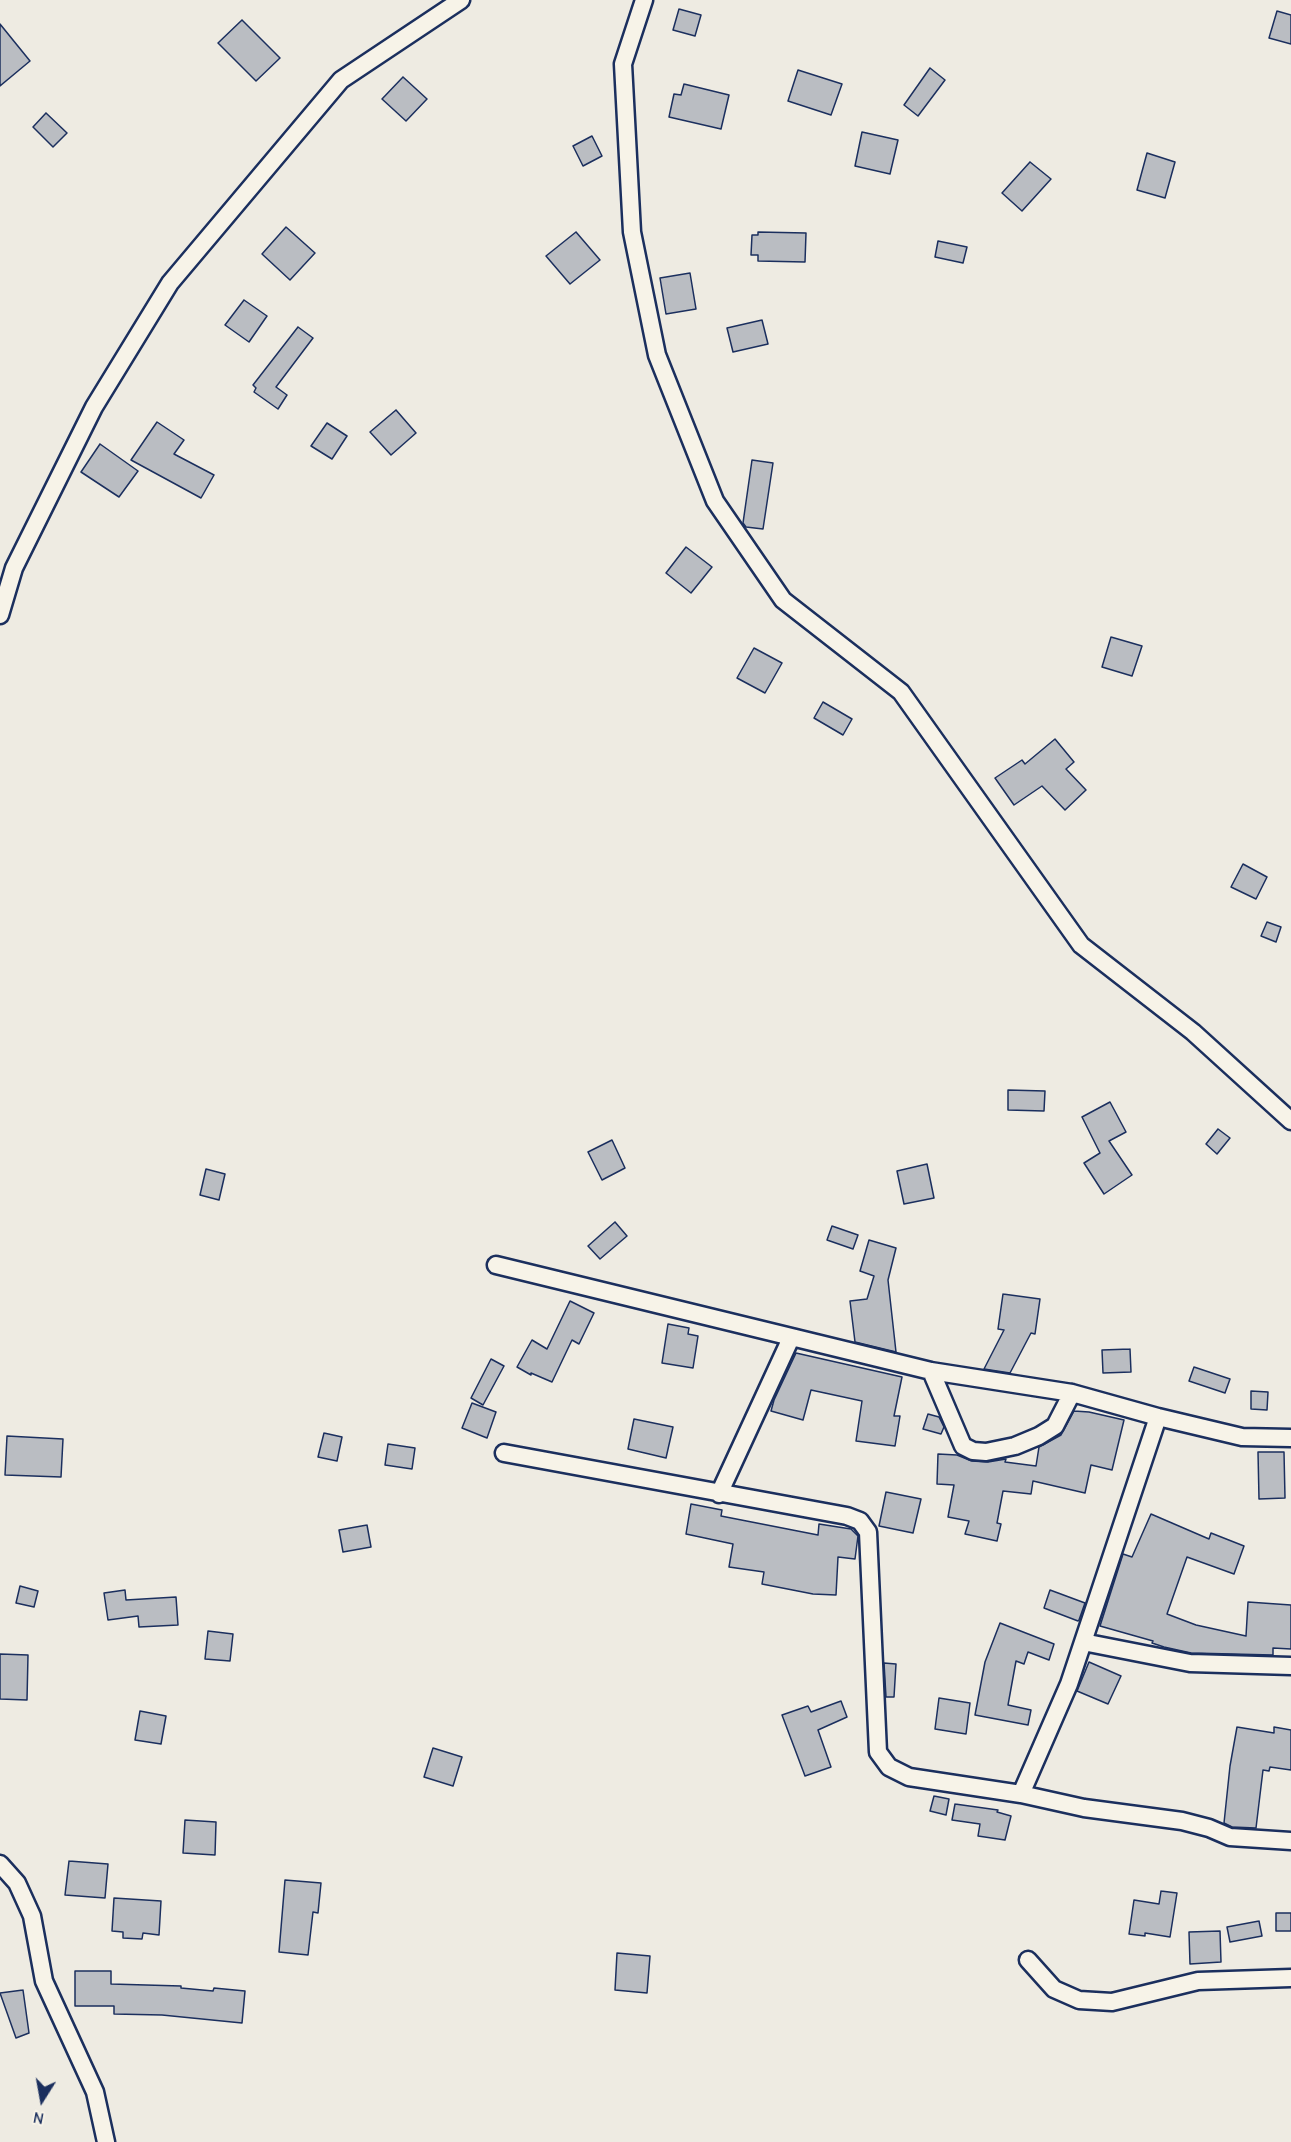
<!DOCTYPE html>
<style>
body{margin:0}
#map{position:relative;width:1291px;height:2142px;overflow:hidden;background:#eeebe2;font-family:"Comic Neue",sans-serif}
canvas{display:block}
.north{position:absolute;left:12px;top:2070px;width:60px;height:60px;-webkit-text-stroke:4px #f7f3e8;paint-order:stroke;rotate:191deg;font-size:16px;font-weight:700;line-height:24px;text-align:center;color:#1b2f5e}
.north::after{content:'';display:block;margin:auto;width:21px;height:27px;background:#1b2f5e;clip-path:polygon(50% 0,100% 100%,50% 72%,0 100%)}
</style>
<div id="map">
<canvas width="1291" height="2142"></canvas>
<div class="north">N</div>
</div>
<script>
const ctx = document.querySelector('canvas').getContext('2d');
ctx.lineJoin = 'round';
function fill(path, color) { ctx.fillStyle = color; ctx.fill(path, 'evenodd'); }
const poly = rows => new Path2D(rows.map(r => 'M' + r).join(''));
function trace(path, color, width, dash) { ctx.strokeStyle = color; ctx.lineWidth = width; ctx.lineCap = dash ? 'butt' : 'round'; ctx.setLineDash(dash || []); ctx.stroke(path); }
const building = poly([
 [679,9,701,15,695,36,673,30,679,9],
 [1277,11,1291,15,1291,44,1269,38,1277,11],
 [242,20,280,58,256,81,218,43,242,20],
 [0,24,30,61,0,86,0,24],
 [930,68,945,80,918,116,904,105,930,68],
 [798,70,842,84,831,115,788,101,798,70],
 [403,77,427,99,406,121,382,99,403,77],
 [684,84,729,95,721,129,669,117,674,94,681,95,684,84],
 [46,113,67,133,53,147,33,127,46,113],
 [862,132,898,140,890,174,855,166,862,132],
 [592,136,602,156,583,166,573,146,592,136],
 [1147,153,1175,162,1165,198,1137,190,1147,153],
 [1030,162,1051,179,1022,211,1002,193,1030,162],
 [286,227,315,253,290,280,262,254,286,227],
 [576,232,600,260,570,284,546,256,576,232],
 [758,232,806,233,805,262,758,261,758,255,751,255,752,235,758,235,758,232],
 [938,241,967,247,963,263,935,257,938,241],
 [690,273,696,309,666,314,660,278,690,273],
 [244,300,267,316,249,342,225,325,244,300],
 [762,320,768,344,733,352,727,328,762,320],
 [298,327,313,338,276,387,287,395,278,409,254,392,256,388,253,385,298,327],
 [396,410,416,433,391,455,370,432,396,410],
 [157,422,184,440,174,454,214,475,201,498,131,460,157,422],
 [327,423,347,436,332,459,311,446,327,423],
 [100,444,138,471,119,497,81,472,100,444],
 [752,460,773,463,763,529,746,527,743,523,752,460],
 [686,547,712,567,691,593,666,573,686,547],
 [1111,637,1142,646,1132,676,1102,667,1111,637],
 [754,648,782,663,765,693,737,678,754,648],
 [823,702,852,719,843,735,814,718,823,702],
 [1055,739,1074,762,1066,769,1086,790,1065,810,1042,786,1014,805,995,778,1022,760,1025,764,1055,739],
 [1243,864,1267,877,1256,899,1231,887,1243,864],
 [1267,922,1281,927,1276,942,1261,936,1267,922],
 [1008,1090,1045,1091,1044,1111,1008,1110,1008,1090],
 [1110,1102,1126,1132,1109,1141,1132,1175,1104,1194,1084,1163,1100,1153,1082,1117,1110,1102],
 [1218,1129,1230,1138,1217,1154,1206,1144,1218,1129],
 [612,1140,625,1168,602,1180,588,1152,612,1140],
 [927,1164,934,1198,904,1204,897,1171,927,1164],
 [206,1169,225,1174,219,1200,200,1195,206,1169],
 [615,1222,627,1236,600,1259,588,1246,615,1222],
 [832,1226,858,1235,853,1249,827,1240,832,1226],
 [869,1240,896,1248,888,1280,896,1352,855,1342,850,1301,867,1299,874,1276,860,1271,869,1240],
 [1003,1294,1040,1299,1035,1334,1031,1333,1010,1373,984,1369,1004,1330,998,1329,1003,1294],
 [570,1301,594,1313,579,1344,572,1340,552,1382,531,1373,531,1375,517,1367,532,1340,547,1349,570,1301],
 [668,1324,689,1328,688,1334,698,1336,693,1368,662,1363,668,1324],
 [1130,1349,1131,1372,1103,1373,1102,1350,1130,1349],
 [796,1353,902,1377,894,1416,900,1416,895,1446,856,1441,862,1401,811,1390,803,1420,771,1411,774,1400,796,1353],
 [491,1359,504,1366,483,1405,471,1398,491,1359],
 [1194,1367,1230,1379,1225,1393,1189,1381,1194,1367],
 [1251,1391,1268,1392,1267,1410,1251,1409,1251,1391],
 [472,1403,496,1412,487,1438,462,1428,472,1403],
 [1074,1411,1089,1412,1124,1420,1112,1470,1091,1465,1085,1493,1033,1481,1031,1494,1003,1491,997,1523,1001,1524,997,1541,965,1534,969,1521,948,1517,954,1485,937,1484,938,1454,957,1455,972,1461,988,1462,1006,1459,1005,1462,1036,1466,1039,1447,1061,1435,1074,1411],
 [928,1414,939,1417,944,1427,941,1434,923,1429,928,1414],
 [634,1419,673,1427,666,1458,628,1449,634,1419],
 [324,1433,342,1437,337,1461,318,1457,324,1433],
 [7,1436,63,1439,61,1477,5,1475,7,1436],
 [388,1444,415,1448,412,1469,385,1465,388,1444],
 [1258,1452,1284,1452,1285,1498,1259,1499,1258,1452],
 [886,1492,921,1499,913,1533,879,1526,886,1492],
 [691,1504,722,1510,721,1516,818,1535,819,1524,851,1529,858,1536,855,1559,838,1557,836,1595,813,1594,762,1584,764,1572,729,1567,733,1544,686,1534,691,1504],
 [1151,1514,1209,1539,1211,1533,1244,1546,1234,1574,1187,1557,1167,1614,1196,1625,1246,1636,1248,1602,1291,1605,1291,1649,1273,1648,1273,1655,1191,1653,1164,1647,1152,1643,1153,1641,1100,1626,1123,1554,1132,1557,1151,1514],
 [367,1525,371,1547,343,1552,339,1530,367,1525],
 [20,1586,38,1591,34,1607,16,1603,20,1586],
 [125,1590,126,1600,176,1597,178,1625,139,1627,138,1616,108,1620,104,1593,125,1590],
 [1050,1590,1085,1603,1079,1620,1078,1621,1044,1608,1050,1590],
 [1000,1623,1054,1644,1049,1660,1028,1652,1024,1664,1016,1661,1008,1705,1031,1710,1028,1725,975,1715,985,1662,1000,1623],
 [208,1631,233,1634,230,1661,205,1659,208,1631],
 [0,1654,28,1655,27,1700,0,1699,0,1654],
 [1089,1662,1121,1676,1108,1704,1077,1691,1089,1662],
 [884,1663,896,1664,894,1697,886,1697,884,1663],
 [939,1698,970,1703,966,1734,935,1729,939,1698],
 [841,1701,847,1717,818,1730,831,1767,805,1776,782,1715,808,1706,811,1712,841,1701],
 [140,1711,166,1716,161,1744,135,1740,140,1711],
 [1237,1727,1274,1733,1274,1727,1291,1730,1291,1770,1270,1767,1269,1771,1263,1770,1256,1828,1232,1827,1224,1823,1230,1766,1237,1727],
 [433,1748,462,1757,453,1786,424,1777,433,1748],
 [934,1796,949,1799,946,1815,930,1811,934,1796],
 [955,1804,998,1810,997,1812,1011,1816,1005,1840,978,1836,980,1824,952,1820,955,1804],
 [185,1820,216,1822,215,1855,183,1853,185,1820],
 [69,1861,108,1864,105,1898,65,1895,69,1861],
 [285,1880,321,1883,318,1913,313,1912,308,1955,279,1952,285,1880],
 [1161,1891,1177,1893,1170,1937,1145,1933,1145,1936,1129,1934,1134,1900,1159,1904,1161,1891],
 [114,1898,161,1901,159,1935,143,1933,142,1939,123,1938,123,1932,112,1931,114,1898],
 [1276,1913,1291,1913,1291,1931,1276,1931,1276,1913],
 [1259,1921,1262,1936,1230,1942,1227,1927,1259,1921],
 [1220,1931,1221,1962,1190,1964,1189,1932,1220,1931],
 [617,1953,650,1956,647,1993,615,1990,617,1953],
 [75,1971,111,1971,111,1984,181,1986,181,1988,213,1991,214,1988,245,1991,242,2023,162,2015,114,2014,114,2006,75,2006,75,1971],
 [23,1990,29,2033,16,2038,0,1993,23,1990]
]);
fill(building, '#babdc2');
trace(building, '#1b2f5e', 1.5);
const street = poly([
 [644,0,623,64,632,232,657,355,715,501,783,600,901,692,1081,945,1193,1032,1291,1121],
 [0,615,14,568,94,407,170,283,341,80,461,0],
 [496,1265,931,1371,1072,1393,1158,1417,1242,1437,1291,1438],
 [931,1371,963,1446,973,1451,986,1452,1015,1446,1039,1436,1055,1426,1072,1393],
 [504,1453,847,1516,860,1521,868,1532,878,1752,889,1767,909,1777,1021,1794,1069,1684,1083,1642,1190,1663,1291,1666],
 [719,1494,791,1338],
 [1083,1642,1158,1417],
 [1021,1794,1084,1808,1182,1821,1209,1828,1230,1837,1291,1841],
 [0,1864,17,1883,32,1916,44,1981,95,2092,106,2142],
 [1028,1960,1054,1989,1079,2000,1112,2002,1198,1981,1291,1978]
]);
trace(street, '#1b2f5e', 21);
trace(street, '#f7f3e8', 16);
</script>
